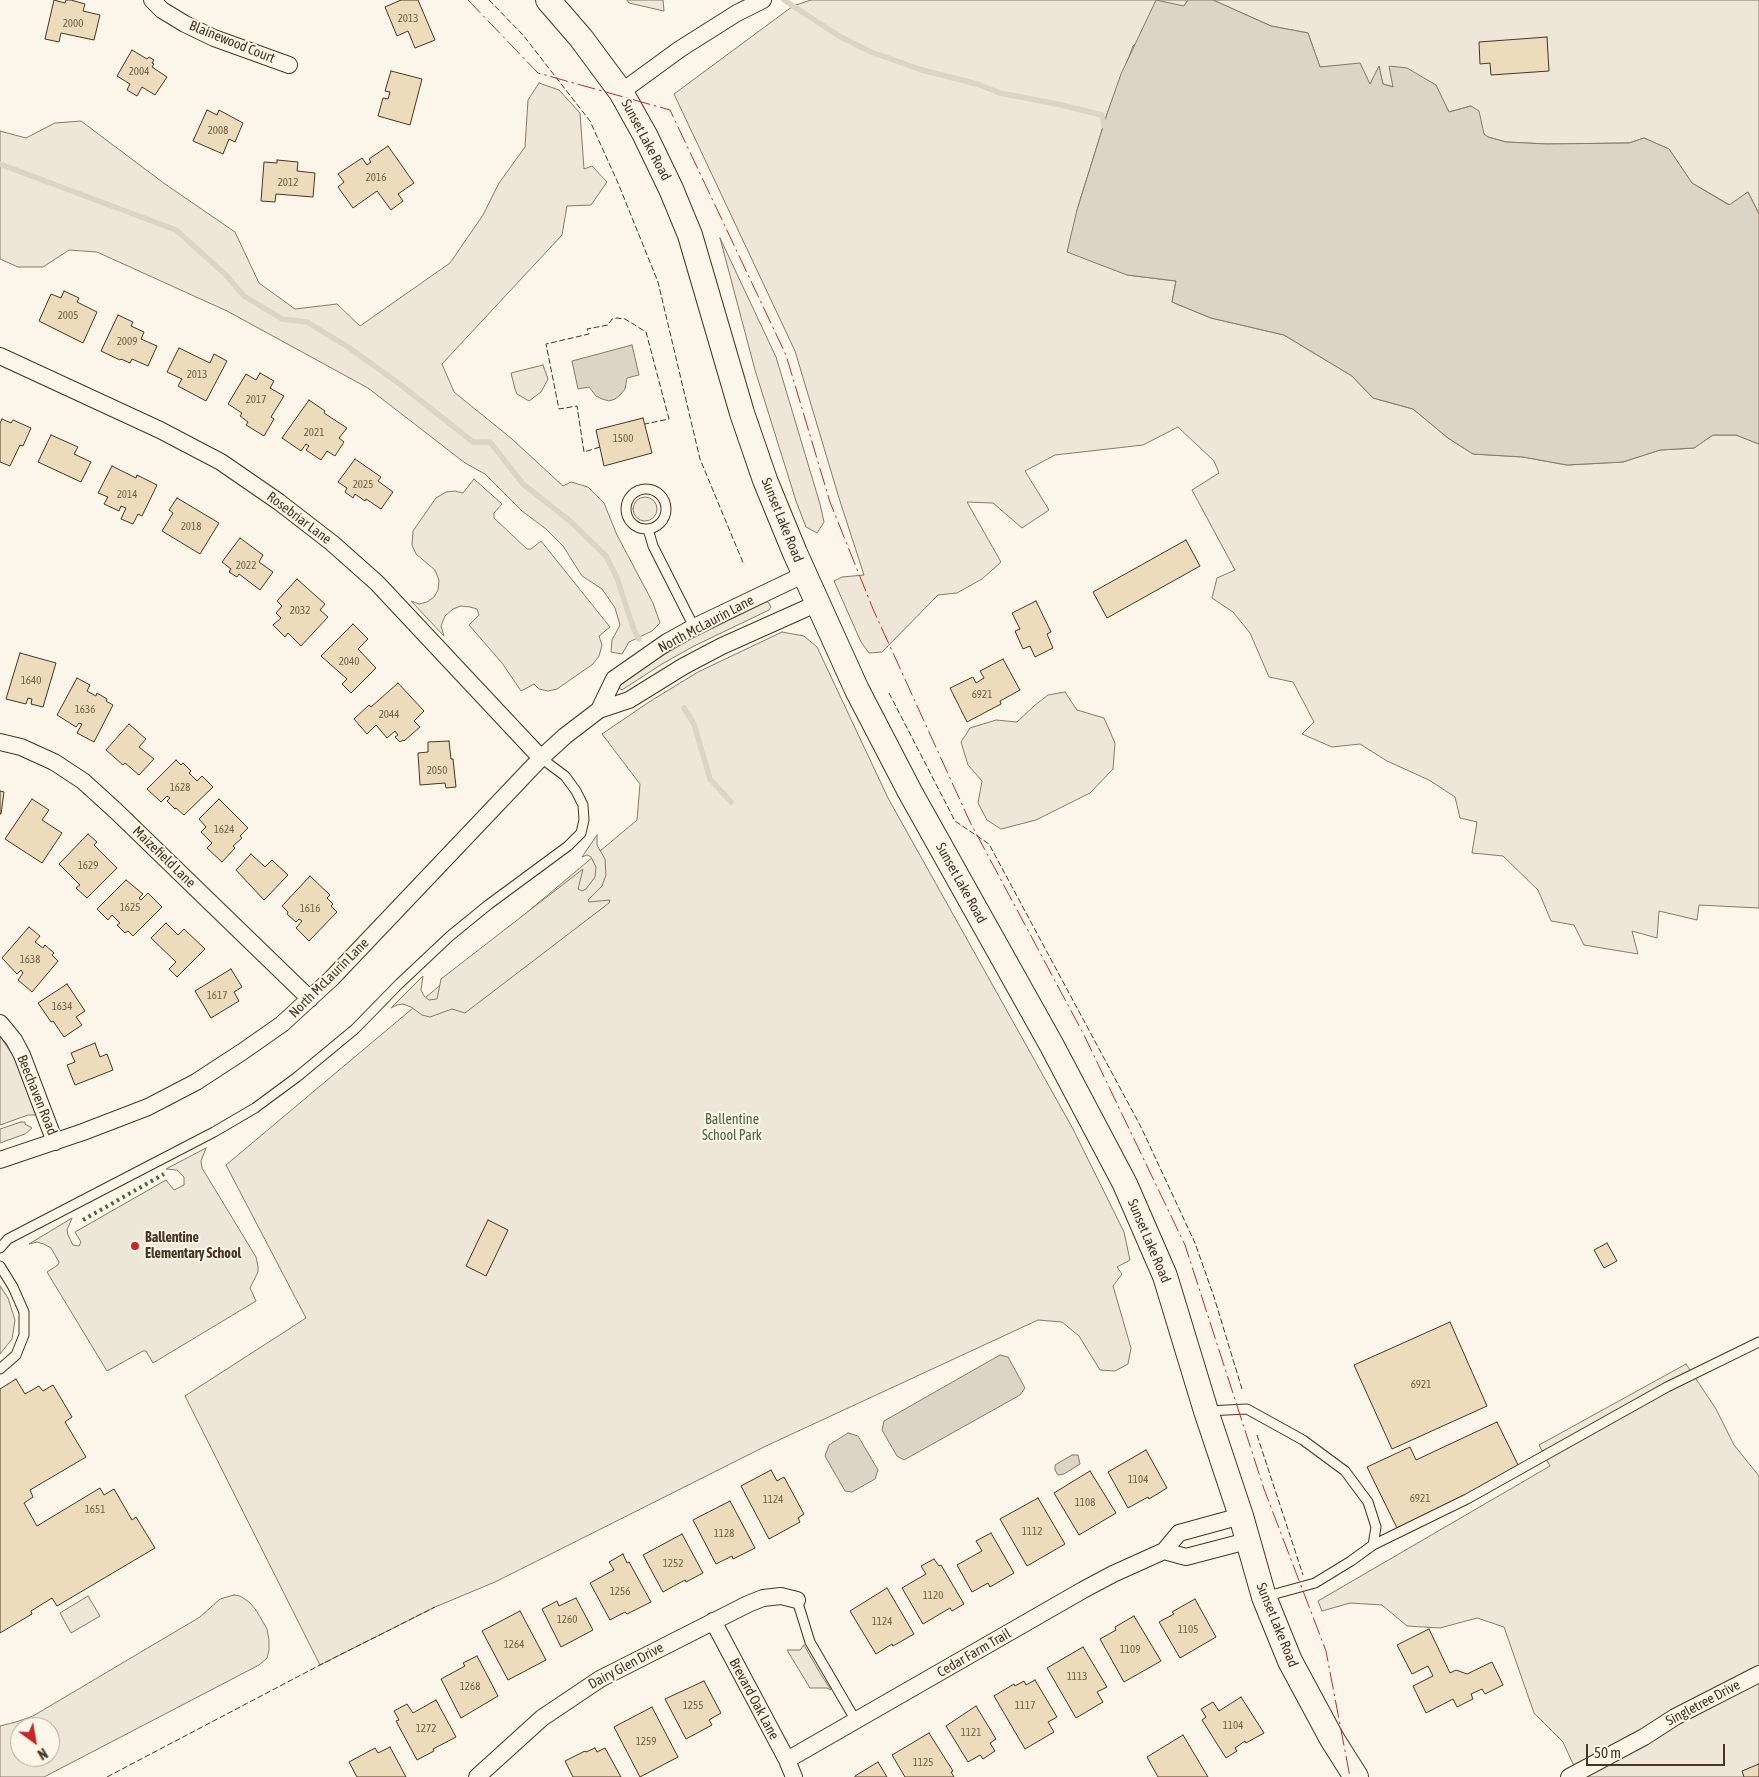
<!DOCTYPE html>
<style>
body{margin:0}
#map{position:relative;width:1759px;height:1777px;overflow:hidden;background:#fbf6e9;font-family:"Asap Condensed",sans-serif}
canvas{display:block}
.north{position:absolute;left:10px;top:1717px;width:50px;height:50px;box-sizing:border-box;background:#fbf6e9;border:1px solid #b4a999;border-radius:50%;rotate:148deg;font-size:14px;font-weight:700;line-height:20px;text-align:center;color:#4a3520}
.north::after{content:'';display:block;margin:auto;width:18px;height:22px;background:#c62828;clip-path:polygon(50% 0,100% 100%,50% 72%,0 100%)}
.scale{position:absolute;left:1586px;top:1744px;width:139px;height:22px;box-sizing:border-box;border:2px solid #4a3520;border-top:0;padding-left:6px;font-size:15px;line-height:18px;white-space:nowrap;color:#4a3520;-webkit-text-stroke:4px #fbf6e9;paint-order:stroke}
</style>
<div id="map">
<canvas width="1759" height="1777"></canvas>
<div class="north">N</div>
<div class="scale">50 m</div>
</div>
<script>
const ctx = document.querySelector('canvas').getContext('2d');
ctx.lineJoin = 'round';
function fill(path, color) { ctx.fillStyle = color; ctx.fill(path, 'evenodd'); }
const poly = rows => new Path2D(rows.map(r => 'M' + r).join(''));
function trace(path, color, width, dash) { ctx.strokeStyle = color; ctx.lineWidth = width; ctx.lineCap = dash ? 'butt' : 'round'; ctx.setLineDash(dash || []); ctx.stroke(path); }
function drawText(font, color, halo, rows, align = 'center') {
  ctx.font = font + ' "Asap Condensed",sans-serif'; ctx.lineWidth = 4; ctx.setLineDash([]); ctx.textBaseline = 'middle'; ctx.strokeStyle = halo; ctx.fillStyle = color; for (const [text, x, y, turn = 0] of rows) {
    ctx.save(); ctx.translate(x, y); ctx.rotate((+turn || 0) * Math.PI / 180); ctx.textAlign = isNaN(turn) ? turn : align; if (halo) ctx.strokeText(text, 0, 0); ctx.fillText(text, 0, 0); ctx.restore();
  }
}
const green = poly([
 [627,0,663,0,664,11,629,3,627,0],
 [811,0,1188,0,1184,6,1133,46,1107,114,1077,210,1127,275,1176,281,1172,302,1211,318,1284,335,1352,376,1373,398,1413,409,1448,438,1473,454,1523,457,1567,465,1623,462,1660,450,1694,448,1713,435,1736,435,1759,444,1759,908,1699,905,1697,920,1659,911,1657,938,1632,931,1638,954,1584,945,1574,925,1551,921,1538,890,1503,856,1472,853,1477,822,1460,818,1455,797,1429,780,1387,761,1360,744,1332,747,1302,734,1314,722,1293,682,1269,677,1250,633,1233,612,1212,598,1217,578,1235,570,1192,490,1219,473,1214,461,1178,427,1143,445,1055,455,1025,471,1049,510,1022,528,993,503,967,502,1001,562,982,579,957,593,938,595,882,652,869,653,861,642,834,581,842,577,864,575,839,498,795,351,674,94,793,6,811,0],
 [1213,0,1759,0,1759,214,1748,192,1730,205,1692,183,1669,149,1644,138,1629,143,1547,144,1506,142,1488,137,1484,134,1471,106,1449,112,1435,85,1394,87,1383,84,1379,68,1370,85,1360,64,1320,67,1308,33,1271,26,1213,0],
 [539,83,559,90,580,113,584,169,592,166,607,182,591,205,567,206,562,235,442,364,454,392,512,439,563,486,571,482,588,487,604,503,617,535,653,603,660,623,652,631,629,642,622,654,611,652,612,640,620,625,615,608,602,589,582,576,563,546,546,529,522,511,485,474,465,463,368,388,227,311,97,252,69,250,43,267,18,267,0,259,0,131,26,138,55,123,81,121,165,184,235,232,259,283,295,309,337,304,360,326,450,263,483,215,499,183,525,147,528,100,539,83],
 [720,238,776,357,820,504,824,522,817,533,806,527,796,501,755,370,720,238],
 [543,365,548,379,541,392,529,401,517,394,515,389,511,373,543,365],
 '633 509a12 12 0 1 1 24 0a12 12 0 1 1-24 0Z',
 [766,602,768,602,770,605,771,607,769,610,694,646,662,664,622,690,619,688,619,686,658,658,693,638,766,602],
 [782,632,804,636,817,647,888,798,1073,1129,1124,1232,1130,1260,1117,1267,1122,1274,1113,1286,1131,1348,1128,1364,1115,1371,1100,1370,1079,1336,1062,1322,1038,1320,766,1446,495,1582,435,1607,320,1665,185,1396,306,1318,226,1165,637,820,640,784,602,734,649,702,698,672,782,632],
 [1065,692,1077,710,1104,718,1115,743,1113,769,1090,793,1036,820,1001,829,987,820,978,803,982,781,968,765,961,742,970,728,996,720,1017,722,1034,706,1048,695,1065,692],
 [0,1036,14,1057,36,1115,28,1115,0,1125,0,1036],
 [21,1122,25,1122,25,1124,32,1128,25,1134,0,1143,0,1129,21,1122],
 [0,1286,8,1298,15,1320,12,1339,0,1354,0,1286],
 [1686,1364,1716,1409,1734,1445,1759,1476,1759,1777,1579,1777,1563,1742,1534,1713,1504,1627,1477,1618,1440,1628,1407,1626,1382,1605,1350,1603,1322,1611,1318,1601,1550,1466,1539,1445,1686,1364],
 [234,1595,240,1596,249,1602,256,1610,267,1629,269,1640,269,1650,267,1658,259,1665,44,1777,0,1777,0,1726,16,1722,33,1716,200,1617,220,1599,234,1595],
 [20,1727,50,1727,50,1757,20,1757,20,1727],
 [88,1596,100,1616,71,1633,60,1613,88,1596]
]);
fill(green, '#ede6d9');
trace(green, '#887966', 1);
const parking = poly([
 [474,479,502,504,494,513,494,518,527,549,531,549,541,541,610,627,599,636,602,645,599,656,593,664,557,689,548,691,539,689,534,684,521,691,502,663,469,625,479,615,477,609,470,607,461,606,453,609,445,616,441,626,444,636,411,601,419,604,427,602,434,597,438,590,439,580,435,570,416,554,412,545,413,531,436,498,446,492,455,491,463,493,474,479],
 [597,835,597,845,605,859,606,875,602,886,588,900,589,902,610,900,609,903,465,1013,452,1009,430,1017,422,1015,411,1007,403,1004,397,1005,391,1008,423,976,421,990,424,996,429,1000,437,999,441,979,583,869,578,889,582,891,586,889,595,877,596,867,591,857,587,855,582,857,597,835],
 [206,1148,201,1161,202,1168,256,1257,258,1266,258,1272,250,1288,256,1301,153,1363,146,1351,143,1351,107,1371,47,1272,58,1265,59,1262,51,1248,44,1244,37,1242,29,1244,72,1218,67,1230,68,1235,73,1245,79,1246,81,1242,75,1232,166,1180,174,1190,184,1185,184,1177,177,1170,166,1169,206,1148],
 [804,1645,820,1673,831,1690,827,1688,810,1688,787,1650,800,1650,804,1645]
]);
fill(parking, '#ede7d9');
trace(parking, '#887966', 1);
const water = poly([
 [1156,0,1184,6,1188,0,1213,0,1271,26,1308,33,1320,67,1360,63,1370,84,1379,66,1383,84,1393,87,1389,66,1407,68,1436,85,1449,112,1471,106,1479,111,1484,134,1488,137,1506,142,1547,144,1629,143,1644,138,1669,149,1692,183,1729,205,1748,192,1759,214,1759,444,1736,435,1713,435,1694,448,1660,450,1623,462,1567,465,1523,457,1473,454,1448,438,1413,409,1373,398,1352,376,1284,335,1211,318,1172,302,1176,281,1127,275,1067,252,1077,210,1107,114,1121,74,1156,0],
 [632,345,639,375,627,378,625,389,620,395,615,399,609,401,602,399,596,396,589,387,578,389,572,361,632,345],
 [1000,1355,1008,1357,1025,1388,1020,1395,904,1460,897,1456,882,1430,884,1421,1000,1355],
 [848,1433,858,1436,878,1470,875,1479,852,1492,845,1491,825,1456,829,1445,848,1433],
 [1072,1455,1078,1455,1080,1464,1064,1474,1058,1475,1055,1470,1055,1465,1072,1455]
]);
fill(water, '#dcd4c6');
trace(water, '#887966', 1);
trace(poly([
 [784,0,839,36,871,52,922,70,977,84,1000,93,1057,104,1102,115,1104,126,1110,128],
 [0,164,176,230,226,275,244,296,282,319,307,322,348,347,401,385,473,442,490,442,523,484,570,521,606,556,617,578,634,630,639,639],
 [684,708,694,724,710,779,731,802]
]), '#dcd4c6', 5.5);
const building = poly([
 [54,0,65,3,66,0,71,0,85,4,83,11,100,15,94,40,61,33,59,42,45,39,54,0],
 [401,0,418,0,435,40,415,48,408,31,397,36,385,7,401,0],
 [1547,37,1549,71,1491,75,1490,63,1480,64,1479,42,1547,37],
 [132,50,147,59,149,57,154,60,152,63,154,64,152,67,167,77,155,95,142,87,137,96,127,90,130,84,117,76,132,50],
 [391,71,422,79,410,125,378,116,383,98,388,99,390,92,385,91,391,71],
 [207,110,217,115,219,110,243,123,235,142,229,139,223,154,193,141,207,110],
 [388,146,414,183,398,194,403,201,391,210,377,191,353,208,338,187,344,182,338,174,362,158,367,165,371,162,369,159,388,146],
 [277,160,298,162,297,171,315,173,313,197,276,194,275,202,261,201,264,162,277,163,277,160],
 [64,291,79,298,77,302,97,312,83,343,39,321,51,294,61,298,64,291],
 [118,315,133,322,131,326,144,332,141,339,157,346,148,366,132,359,130,363,121,359,120,360,101,351,118,315],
 [179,348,210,363,214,354,227,361,206,401,178,386,182,379,167,372,179,348],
 [260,373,274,381,270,388,284,396,271,417,274,419,264,436,246,425,248,422,240,416,242,413,228,404,246,374,256,380,260,373],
 [309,400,325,411,324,413,347,428,339,438,344,442,335,456,327,451,321,460,306,450,309,446,306,444,301,451,282,438,309,400],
 [643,418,652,453,604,466,596,430,643,418],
 [2,419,11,423,13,420,31,428,23,446,20,445,10,466,0,462,0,423,2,419],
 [51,435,78,447,74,454,91,462,81,482,38,462,51,435],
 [355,459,381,477,378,481,393,492,381,509,366,499,365,501,355,494,353,498,345,492,347,488,338,482,355,459],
 [112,466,136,478,137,475,157,485,142,516,138,514,133,524,121,519,126,508,121,506,119,511,104,504,108,497,98,493,112,466],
 [177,498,219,523,200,554,162,531,173,513,169,510,177,498],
 [240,538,263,555,259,562,273,572,260,590,239,574,237,577,229,572,231,569,222,562,240,538],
 [1186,540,1200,566,1107,618,1093,592,1186,540],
 [297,579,325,604,320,610,328,617,301,646,288,633,285,637,273,625,281,618,276,613,282,606,277,601,297,579],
 [1036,601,1051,632,1047,634,1053,648,1035,657,1030,646,1023,649,1015,631,1020,629,1012,613,1036,601],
 [353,624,368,639,358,649,376,668,351,693,342,684,347,679,321,656,353,624],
 [20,653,56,663,43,707,31,704,32,699,28,698,26,704,6,699,20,653],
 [1003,659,1020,690,1000,701,1001,704,967,722,950,688,973,677,976,683,984,678,980,671,1003,659],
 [77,678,90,685,87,691,96,696,97,693,107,699,106,701,113,705,94,742,77,733,82,724,79,723,76,727,57,715,77,678],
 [398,683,424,711,414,721,420,727,404,741,403,740,400,742,395,737,398,735,395,731,387,738,376,725,367,734,354,719,369,705,371,707,398,683],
 [129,724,146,739,139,747,154,759,139,775,125,763,123,765,106,750,129,724],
 [449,741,451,759,453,759,456,787,446,788,445,783,420,785,418,753,428,752,428,742,449,741],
 [176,760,181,765,183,763,191,771,189,773,197,781,202,776,213,787,184,815,176,808,175,809,167,801,170,798,167,796,161,802,147,789,176,760],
 [0,791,4,792,1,814,0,814,0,791],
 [32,799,49,810,42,820,62,833,42,863,5,839,32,799],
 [219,799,248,828,240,836,242,838,233,846,235,848,222,862,207,848,212,843,201,832,206,827,199,819,219,799],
 [88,834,97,842,94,845,117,868,87,898,76,888,80,885,59,864,88,834],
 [251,854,265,867,272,860,288,875,264,900,236,870,251,854],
 [310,876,330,895,327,898,333,904,331,906,337,912,309,941,296,928,302,921,299,919,296,922,287,914,288,912,282,906,310,876],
 [126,880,143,894,139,898,141,900,148,893,162,907,133,936,128,931,125,933,117,925,120,923,112,915,108,920,97,909,126,880],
 [166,923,178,935,184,929,205,949,177,977,169,969,176,962,151,938,166,923],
 [29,927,40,936,35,942,43,948,45,945,54,953,52,955,58,961,32,992,18,980,23,973,21,970,17,974,2,958,29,927],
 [231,969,242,987,234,992,239,1001,211,1018,195,991,231,969],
 [67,984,85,1011,76,1017,82,1025,64,1037,53,1021,51,1022,38,1003,67,984],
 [95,1043,100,1057,107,1054,113,1070,75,1085,67,1065,75,1062,71,1053,95,1043],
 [488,1220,508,1230,486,1276,466,1266,488,1220],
 [1607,1243,1617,1261,1604,1268,1594,1250,1607,1243],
 [1450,1322,1487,1406,1392,1449,1354,1365,1450,1322],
 [16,1379,25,1394,39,1386,43,1391,53,1385,72,1417,65,1422,86,1457,30,1490,33,1497,24,1503,37,1526,100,1488,104,1495,114,1489,132,1520,136,1517,155,1548,57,1606,52,1598,31,1611,32,1614,0,1633,0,1389,16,1379],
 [1497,1422,1520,1469,1397,1528,1367,1467,1410,1447,1416,1460,1497,1422],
 [1146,1450,1167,1488,1149,1499,1148,1497,1128,1508,1108,1472,1146,1450],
 [771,1470,777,1481,784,1477,804,1514,798,1518,800,1522,769,1539,741,1486,771,1470],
 [1090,1471,1116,1513,1079,1535,1054,1493,1090,1471],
 [1038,1498,1065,1544,1027,1566,1000,1519,1038,1498],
 [730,1501,755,1548,733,1559,732,1556,716,1564,693,1520,730,1501],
 [991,1533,1014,1573,990,1587,988,1583,972,1592,957,1565,982,1551,976,1541,991,1533],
 [682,1534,703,1573,686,1582,685,1580,663,1592,643,1555,682,1534],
 [623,1554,627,1563,629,1562,651,1602,627,1614,625,1612,610,1620,590,1583,614,1570,609,1562,623,1554],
 [934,1559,939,1566,941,1565,964,1604,952,1611,950,1608,923,1624,902,1588,926,1574,921,1566,934,1559],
 [887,1588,914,1634,893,1646,892,1644,876,1654,850,1611,887,1588],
 [576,1598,593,1630,561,1647,542,1609,557,1601,559,1606,576,1598],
 [1195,1599,1216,1637,1180,1658,1159,1622,1174,1614,1172,1612,1195,1599],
 [520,1611,546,1660,508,1680,482,1631,520,1611],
 [1134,1616,1161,1661,1124,1682,1100,1639,1116,1630,1115,1627,1134,1616],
 [1429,1629,1450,1673,1456,1670,1467,1674,1492,1662,1503,1685,1485,1694,1482,1689,1471,1694,1473,1699,1457,1707,1453,1699,1426,1713,1413,1686,1433,1676,1428,1666,1412,1674,1397,1645,1429,1629],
 [1083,1647,1107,1687,1097,1692,1103,1702,1076,1718,1047,1668,1083,1647],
 [477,1656,498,1696,461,1718,441,1679,465,1666,463,1663,477,1656],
 [1035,1680,1057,1717,1048,1722,1054,1732,1025,1749,994,1696,1014,1684,1015,1686,1024,1681,1026,1685,1035,1680],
 [704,1681,721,1713,709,1720,712,1725,686,1739,665,1699,704,1681],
 [1241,1697,1264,1733,1246,1743,1245,1741,1235,1748,1237,1751,1226,1758,1202,1720,1206,1717,1201,1709,1213,1702,1219,1711,1241,1697],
 [436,1700,456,1737,433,1749,434,1751,417,1760,396,1721,399,1720,394,1711,407,1704,413,1713,436,1700],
 [976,1706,996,1739,990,1743,995,1751,983,1759,980,1755,968,1762,946,1726,976,1706],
 [652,1707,678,1757,640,1777,614,1727,652,1707],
 [929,1733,953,1771,951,1772,954,1777,905,1777,892,1755,929,1733],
 [1183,1735,1208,1777,1158,1777,1147,1757,1183,1735],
 [390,1747,406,1777,357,1777,349,1762,375,1748,378,1753,390,1747],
 [595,1748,597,1752,605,1748,621,1777,573,1777,565,1761,585,1751,586,1752,595,1748],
 [878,1762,887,1777,855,1777,855,1776,878,1762],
 [1759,1764,1759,1777,1744,1777,1742,1771,1759,1764]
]);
fill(building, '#ecdcbc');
trace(building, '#4a3520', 1);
const service = poly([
 '626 509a20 20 0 1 1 40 0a20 20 0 1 1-40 0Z',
 [648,529,653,546,694,627],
 [0,1248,8,1239,214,1132,255,1108,297,1077,355,1029,399,984,450,936,488,905,568,846,581,833,584,820,583,805,576,791,565,776,541,758],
 [0,1266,13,1287,24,1312,24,1335,16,1355,0,1369],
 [1207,1411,1247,1409,1303,1440,1345,1471,1368,1502,1376,1527,1373,1545,1351,1561,1315,1583,1264,1597],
 [1373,1545,1467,1499,1667,1387,1759,1342],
 [797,1600,810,1642,856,1721]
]);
const minor = poly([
 [152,0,162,10,185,24,214,38,289,65],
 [621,92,680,49,737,13,763,0],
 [0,356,160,430,221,462,279,502,332,543,377,583,541,758],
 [599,710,614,679,667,642,694,627,805,574],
 [0,742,21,747,54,762,83,781,116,811,310,999],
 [0,1023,14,1040,22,1055,55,1142],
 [0,1160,83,1132,148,1107,196,1082,242,1052,282,1024,332,978,541,758,565,736,599,710,629,700,684,666,722,646,818,603],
 [1164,1551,1186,1557,1247,1541],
 [713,1621,787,1760,794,1777],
 [787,1760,1083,1590,1113,1574,1164,1551,1179,1533,1241,1516],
 [477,1777,542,1718,600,1679,748,1604,763,1598,781,1596,797,1600],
 [1569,1777,1644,1737,1675,1717,1759,1674]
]);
const secondary = poly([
 [548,0,581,38,621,92,645,135,671,189,690,235,742,413,765,480,795,553,857,690,910,792,1051,1044,1125,1184,1165,1276,1206,1411,1241,1516,1264,1597,1290,1661,1332,1739,1356,1777]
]);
trace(service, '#4a3520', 11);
trace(minor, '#4a3520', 18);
trace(secondary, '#4a3520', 26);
trace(service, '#fbf6e9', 9);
trace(minor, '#fbf6e9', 16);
trace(secondary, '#fbf6e9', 24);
trace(poly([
 [83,1220,164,1174]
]), '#436837', 4, [2.5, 4]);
trace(poly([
 [489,0,523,35,590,121,618,183,658,282,700,459,744,565],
 [600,447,584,452,577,406,559,409,546,344,589,334,587,329,608,325,612,319,617,318,625,319,646,332,669,419,645,424],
 [889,693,955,821,989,844,1141,1127,1195,1243,1214,1297,1242,1389],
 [1257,1435,1303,1575],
 [107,1777,320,1665,435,1607]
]), '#4a3520', 1, [6, 2.5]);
trace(poly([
 [468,0,538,73,670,110,786,355,830,502,873,609,970,822,1084,1035,1185,1245,1264,1489,1326,1651,1350,1777]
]), '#c62828', 1, [18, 4, 2.5, 4]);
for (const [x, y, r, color] of [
 [135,1246,5,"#c62828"]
]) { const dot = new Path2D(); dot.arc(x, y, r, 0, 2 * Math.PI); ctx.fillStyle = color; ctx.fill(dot); trace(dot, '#fbf6e9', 2); }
drawText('11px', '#725f47', null, [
 ["2013",408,19],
 ["2000",73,24],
 ["2004",139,72],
 ["2008",218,131],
 ["2016",376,178],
 ["2012",288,183],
 ["2005",68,316],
 ["2009",127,342],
 ["2013",197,375],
 ["2017",256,400],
 ["2021",314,433],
 ["1500",623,439],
 ["2025",363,485],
 ["2014",127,495],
 ["2018",191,527],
 ["2022",246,566],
 ["2032",300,611],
 ["2040",349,662],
 ["1640",31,681],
 ["6921",982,695],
 ["1636",85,710],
 ["2044",389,715],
 ["2050",437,771],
 ["1628",180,788],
 ["1624",224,830],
 ["1629",88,866],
 ["1625",130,908],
 ["1616",310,909],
 ["1638",30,960],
 ["1617",217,996],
 ["1634",62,1007],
 ["6921",1421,1385],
 ["1104",1138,1480],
 ["6921",1420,1499],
 ["1124",773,1500],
 ["1108",1085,1503],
 ["1651",95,1510],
 ["1112",1032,1532],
 ["1128",724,1534],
 ["1252",673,1564],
 ["1256",620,1592],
 ["1120",933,1596],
 ["1260",567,1620],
 ["1124",882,1622],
 ["1105",1188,1630],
 ["1264",514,1645],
 ["1109",1130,1650],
 ["1113",1077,1677],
 ["1268",470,1687],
 ["1255",693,1706],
 ["1117",1025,1706],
 ["1104",1233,1726],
 ["1272",426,1729],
 ["1121",971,1733],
 ["1259",646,1742],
 ["1125",923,1763]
]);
drawText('14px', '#4a3520', '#fbf6e9', [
 ["Blainewood Court",232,42,22],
 ["Sunset Lake Road",646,140,62],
 ["Rosebriar Lane",299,518,37],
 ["Sunset Lake Road",782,520,68],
 ["North McLaurin Lane",706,624,-28],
 ["Maizefield Lane",164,857,44],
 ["Sunset Lake Road",961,883,61],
 ["North McLaurin Lane",329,978,-45],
 ["Beechaven Road",37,1095,68],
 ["Sunset Lake Road",1149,1241,67],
 ["Sunset Lake Road",1277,1625,68],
 ["Cedar Farm Trail",974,1653,-30],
 ["Dairy Glen Drive",626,1666,-28],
 ["Brevard Oak Lane",754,1699,62],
 ["Singletree Drive",1703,1703,-28]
]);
drawText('14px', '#436837', '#fbf6e9', [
 ["Ballentine",732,1120],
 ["School Park",732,1136]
]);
drawText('bold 14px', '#4a3520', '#fbf6e9', [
 ["Ballentine",145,1238],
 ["Elementary School",145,1254]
], 'left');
</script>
